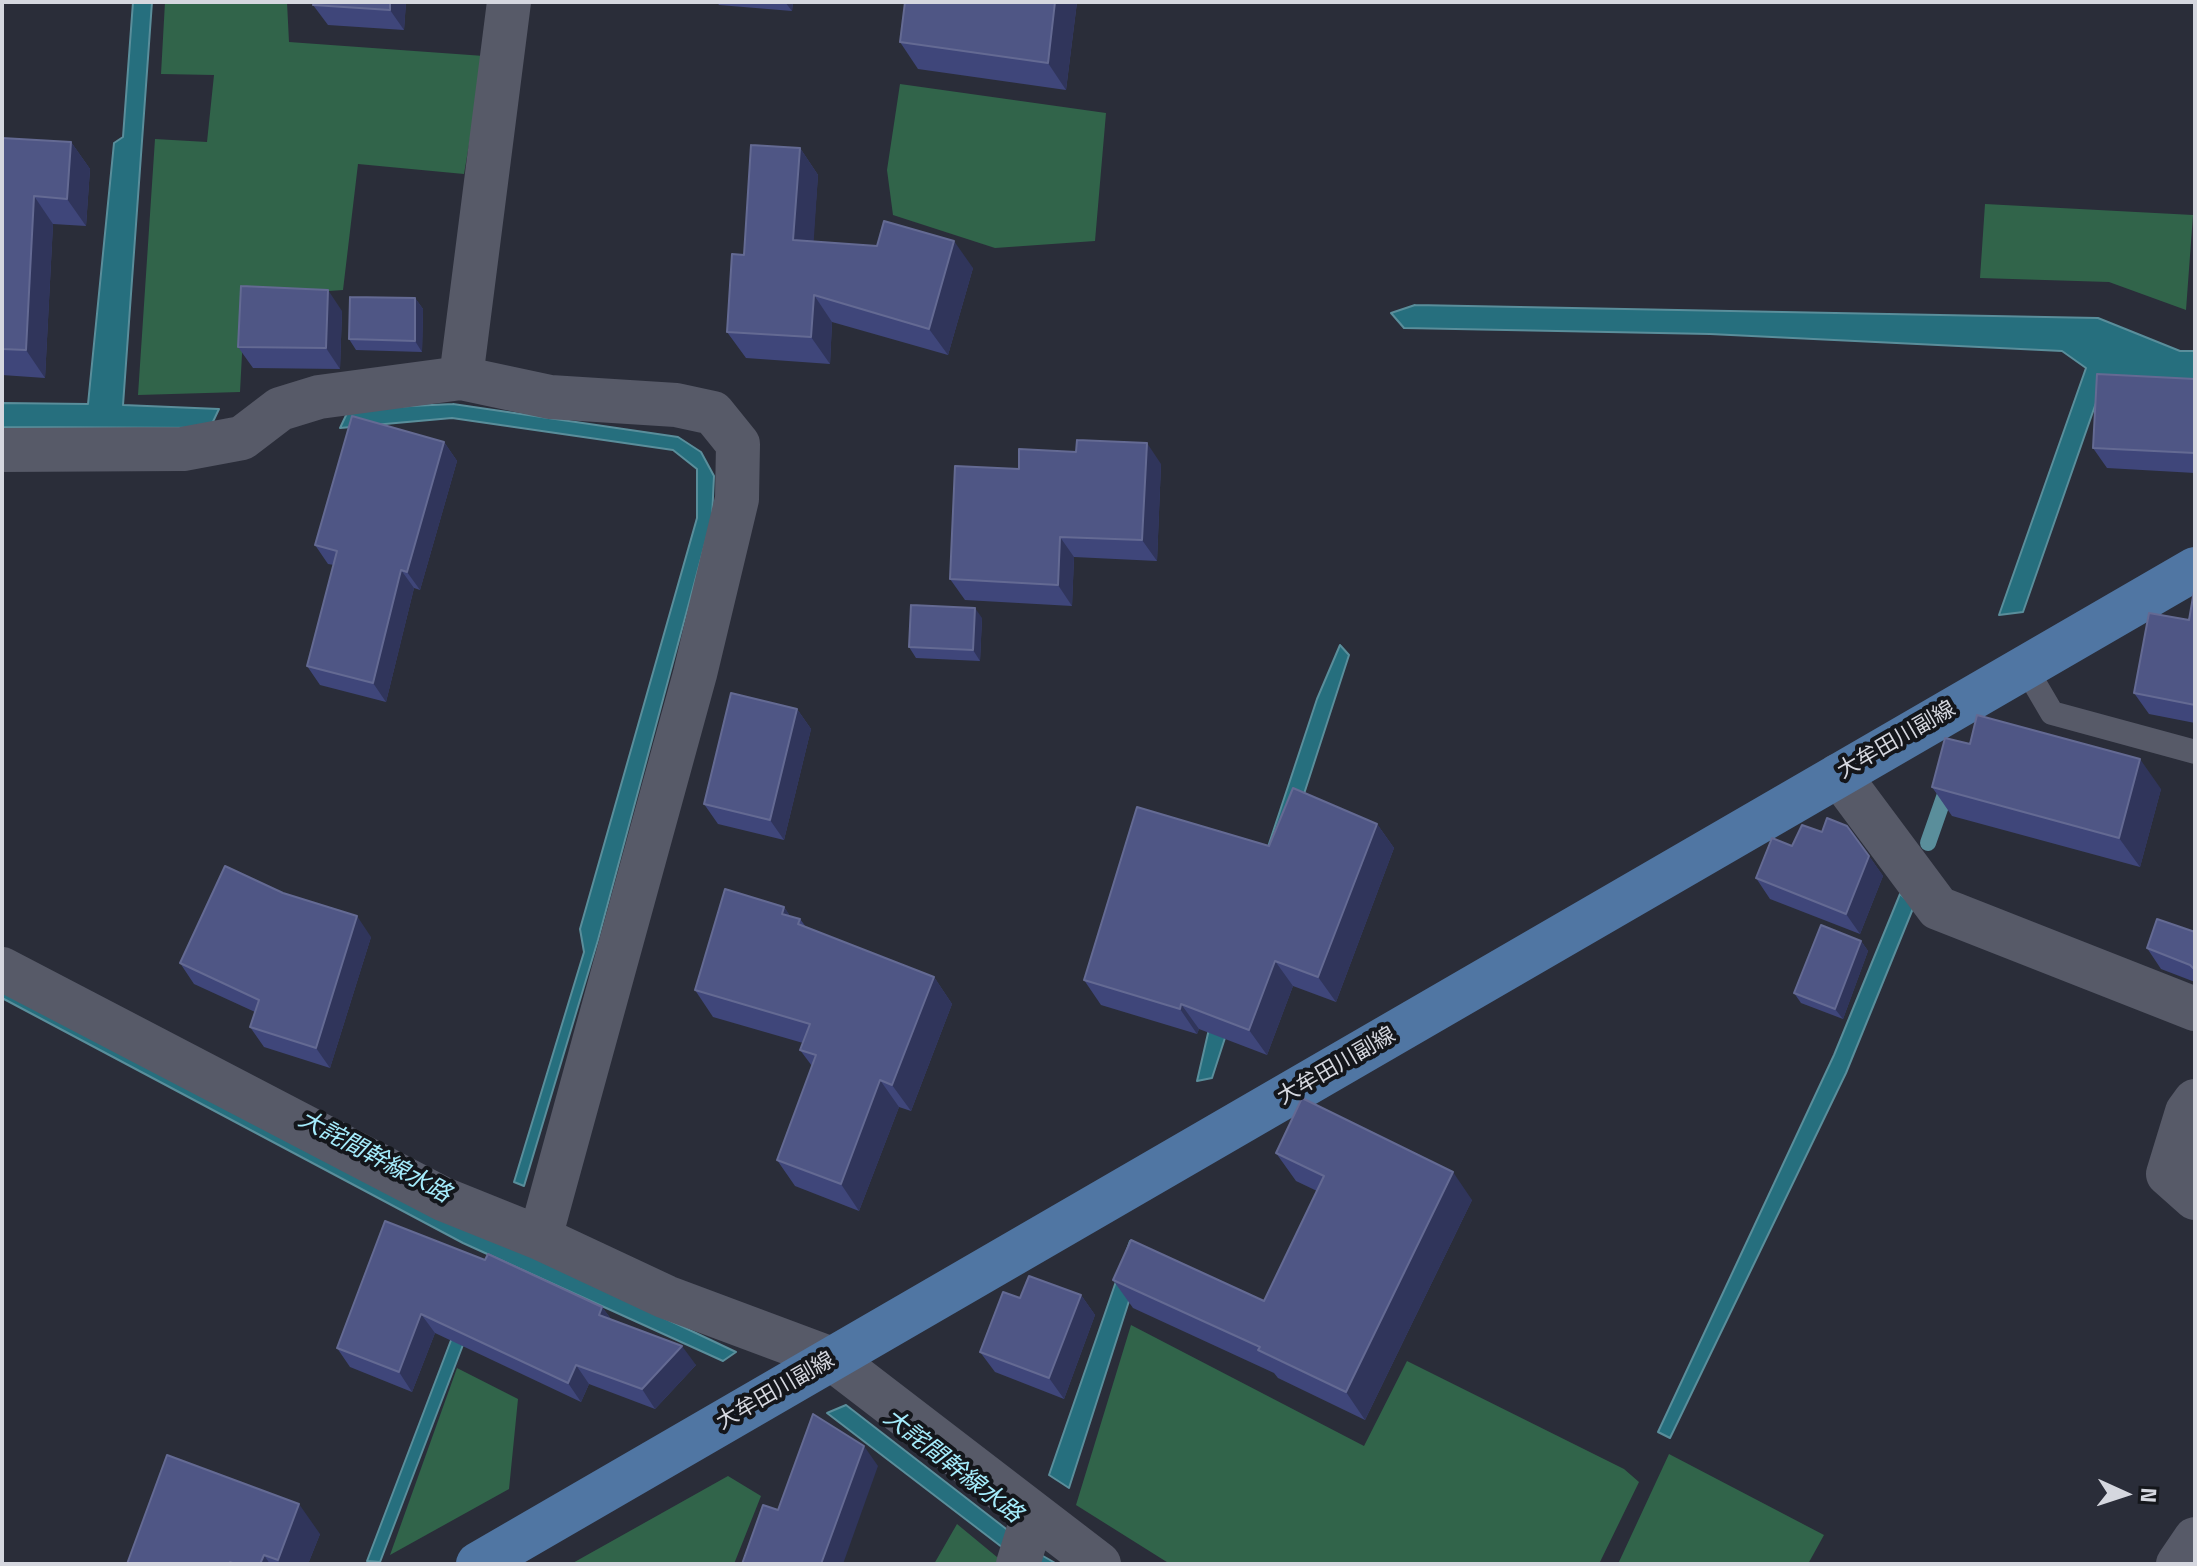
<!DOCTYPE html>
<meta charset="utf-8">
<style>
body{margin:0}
#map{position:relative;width:2197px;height:1566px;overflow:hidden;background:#2a2d39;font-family:"Titillium Web",sans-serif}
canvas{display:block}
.frame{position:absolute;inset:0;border:4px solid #d5d7df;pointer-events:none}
.north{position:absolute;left:2085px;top:1454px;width:80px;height:80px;-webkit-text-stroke:6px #14161b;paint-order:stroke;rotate:93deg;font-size:22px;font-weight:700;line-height:32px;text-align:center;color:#d5d7df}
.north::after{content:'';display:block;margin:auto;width:28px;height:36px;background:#d5d7df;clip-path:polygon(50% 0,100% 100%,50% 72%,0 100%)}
</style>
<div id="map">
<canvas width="2197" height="1566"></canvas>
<div class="frame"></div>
<div class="north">N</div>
</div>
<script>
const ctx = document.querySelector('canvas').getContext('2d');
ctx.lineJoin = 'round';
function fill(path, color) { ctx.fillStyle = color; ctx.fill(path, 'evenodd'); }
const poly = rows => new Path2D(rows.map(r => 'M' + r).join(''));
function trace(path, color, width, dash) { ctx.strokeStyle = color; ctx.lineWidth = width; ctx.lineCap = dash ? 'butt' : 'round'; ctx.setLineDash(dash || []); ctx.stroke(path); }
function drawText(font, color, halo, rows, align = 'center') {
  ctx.font = font + ' "Titillium Web","Noto Sans JP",sans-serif'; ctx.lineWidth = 8; ctx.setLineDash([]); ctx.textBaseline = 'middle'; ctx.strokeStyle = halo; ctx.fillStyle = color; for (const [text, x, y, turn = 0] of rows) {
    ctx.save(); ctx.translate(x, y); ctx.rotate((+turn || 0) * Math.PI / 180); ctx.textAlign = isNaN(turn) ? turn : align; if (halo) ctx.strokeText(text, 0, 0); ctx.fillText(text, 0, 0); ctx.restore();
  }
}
fill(poly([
 [165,2,287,2,289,42,484,56,464,174,358,164,343,290,245,297,240,392,138,395,155,139,207,142,214,75,161,74],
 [900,84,1106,113,1095,241,995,248,893,215,887,170],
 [1985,204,2193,215,2186,310,2109,282,1980,278],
 [1131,1325,1364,1446,1407,1361,1624,1469,1639,1482,1599,1564,1170,1564,1076,1505],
 [457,1368,518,1399,509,1489,390,1555],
 [1669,1454,1824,1535,1808,1564,1618,1564],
 [728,1476,761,1496,734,1564,571,1564],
 [957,1524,1003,1562,1003,1564,934,1564]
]), '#31644a');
const water = poly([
 [133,2,152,2,123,405,219,409,210,428,2,427,2,403,88,404,114,143,123,137,133,2],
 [1415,305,2098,318,2180,351,2195,351,2195,382,2104,380,2023,612,1999,615,2086,368,2062,351,1710,334,1404,328,1391,313,1415,305],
 [453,404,678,437,701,452,714,476,712,518,598,940,524,1186,514,1182,584,952,580,929,697,518,697,469,673,450,452,418,340,428,349,409,453,404],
 [1340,645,1349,655,1212,1078,1197,1081,1212,1016,1317,699,1340,645],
 [1900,894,1914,906,1846,1073,1670,1438,1658,1432,1834,1055,1900,894],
 [2,975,470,1226,736,1352,723,1361,463,1243,2,998,2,975],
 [1130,1241,1146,1248,1069,1488,1049,1475,1130,1241],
 [480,1264,492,1269,380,1562,367,1561,480,1264],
 [846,1405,1036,1552,1057,1564,1024,1564,827,1413,846,1405]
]);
fill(water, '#266f7e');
trace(water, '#5a8e9b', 2);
trace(poly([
 [1928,843,1949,783]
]), '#5a8e9b', 16);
trace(poly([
 [2025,667,2052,713,2195,752]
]), '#575a68', 24);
trace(poly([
 [509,2,461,378,550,397,676,405,713,413,738,444,737,499,695,674,540,1238],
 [2,450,183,449,242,438,280,409,319,397,461,378],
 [1839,775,1938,908,2195,1009],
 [2,969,443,1199,540,1238,666,1297,832,1359,1099,1564],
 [2195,1101,2187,1112,2168,1174,2195,1198],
 [1018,1564,1033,1516],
 [2178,1564,2195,1539]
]), '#575a68', 44);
trace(poly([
 [478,1564,2195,569]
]), '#5076a3', 44);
fill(poly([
 [406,2,404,30,328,25,313,5],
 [717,2,793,2,792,11,719,5],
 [1077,2,1066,90,918,69,900,42],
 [2,138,71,142,90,169,86,226,53,224,45,378,2,375],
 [800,148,818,175,813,242,973,268,948,355,832,322,830,364,746,358,727,332,744,255],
 [415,298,423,309,422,352,356,350,349,339],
 [342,311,340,369,253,368,238,347],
 [2195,379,2195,473,2107,468,2093,448],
 [444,442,457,461,420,590,414,588,386,702,320,685,307,666,334,565,328,564,315,545],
 [1161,464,1157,561,1074,557,1072,606,965,600,950,579,1019,469],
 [2195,592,2195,723,2149,714,2134,693,2189,620],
 [982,618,980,661,916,658,909,647],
 [797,709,811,729,784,840,718,824,704,804],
 [1932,787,2161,789,2140,867,1952,816],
 [1377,824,1394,848,1336,1002,1293,986,1267,1055,1199,1029,1197,1034,1101,1005,1084,980],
 [1792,846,1869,856,1883,876,1860,934,1770,899,1756,878],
 [784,907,790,916,800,919,806,927,934,977,952,1004,911,1111,899,1107,859,1211,795,1186,777,1160,812,1066,800,1050,803,1043,713,1017,695,990],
 [2195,932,2195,982,2161,969,2147,948],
 [371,937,330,1068,264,1047,250,1027,255,1012,194,984,180,963],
 [1861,941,1868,951,1843,1019,1801,1003,1794,993],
 [1276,1153,1472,1200,1365,1420,1278,1378,1274,1373,1133,1308,1113,1280,1264,1301,1317,1191,1296,1181],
 [385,1221,602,1307,611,1319,696,1365,655,1409,589,1384,581,1402,435,1333,412,1392,350,1367,337,1348],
 [1081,1295,1095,1315,1064,1399,995,1372,980,1352],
 [320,1534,308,1564,127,1564]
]), '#3f467a');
fill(poly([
 [390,2,406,2,404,30,390,10],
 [785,2,793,2,792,11],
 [1055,2,1077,2,1066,90,1048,63],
 [71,142,90,169,86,226,67,199],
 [800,148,818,175,812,267,793,240],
 [34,196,53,224,45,378,26,350],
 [954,241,973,268,948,355,929,329],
 [328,290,342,311,340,369,326,348],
 [814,295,832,322,830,364,811,337],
 [415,298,423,309,422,352,415,341],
 [444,442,457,461,420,590,407,572],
 [1147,443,1161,464,1157,561,1142,540],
 [1060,537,1074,557,1072,606,1058,585],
 [401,570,414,588,386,702,373,683],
 [975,608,982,618,980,661,973,650],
 [797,709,811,729,784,840,770,820],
 [2140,759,2161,789,2140,867,2119,838],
 [1377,824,1394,848,1336,1002,1318,977],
 [1869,856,1883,876,1860,934,1846,914],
 [784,907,802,934,782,914],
 [357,916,371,937,330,1068,316,1048],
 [1861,941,1868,951,1843,1019,1835,1009],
 [1275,961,1293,986,1267,1055,1249,1030],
 [934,977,952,1004,911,1111,892,1085],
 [1181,1004,1199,1029,1197,1034,1180,1009],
 [880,1080,899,1107,859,1211,841,1184],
 [1453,1172,1472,1200,1365,1420,1346,1392],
 [1081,1295,1095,1315,1064,1399,1049,1378],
 [602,1307,616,1326,599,1315],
 [421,1314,435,1333,412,1392,399,1372],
 [682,1346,696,1365,655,1409,642,1389],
 [576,1365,589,1384,581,1402,568,1383],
 [864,1446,878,1466,843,1564,821,1564],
 [299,1504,320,1534,308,1564,280,1564,278,1560],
 [264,1555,270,1564,260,1564]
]), '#30355b');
const building = poly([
 [314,2,390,2,390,10,313,5,314,2],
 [905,2,1055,2,1048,63,900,42,905,2],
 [2,138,71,142,67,199,34,196,26,350,2,349,2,138],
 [751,145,800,148,793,240,877,246,884,221,954,241,929,329,814,295,811,337,727,332,732,254,744,255,751,145],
 [241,286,328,290,326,348,238,347,241,286],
 [350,297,415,298,415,341,349,339,350,297],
 [2097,374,2195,379,2195,453,2093,448,2097,374],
 [352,416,444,442,407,572,401,570,373,683,307,666,337,551,315,545,352,416],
 [1077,440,1147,443,1142,540,1060,537,1058,585,950,579,955,466,1019,469,1019,449,1076,452,1077,440],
 [2194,591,2195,705,2134,693,2149,613,2189,620,2194,591],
 [911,605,975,608,973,650,909,647,911,605],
 [731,693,797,709,770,820,704,804,731,693],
 [1977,715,2140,759,2119,838,1932,787,1945,738,1970,744,1977,715],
 [1293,788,1377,824,1318,977,1275,961,1249,1030,1181,1004,1180,1009,1084,980,1137,807,1269,846,1293,788],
 [1827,818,1847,826,1869,856,1846,914,1756,878,1772,838,1792,846,1802,825,1822,832,1827,818],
 [225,866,283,893,357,916,316,1048,250,1027,259,1000,180,963,225,866],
 [725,889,784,907,782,914,800,919,798,924,934,977,892,1085,880,1080,841,1184,777,1160,816,1055,800,1050,810,1024,695,990,725,889],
 [2157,919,2195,932,2195,970,2190,965,2147,948,2157,919],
 [1821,925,1861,941,1835,1009,1794,993,1821,925],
 [1302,1098,1453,1172,1346,1392,1258,1350,1260,1347,1113,1280,1131,1240,1264,1301,1324,1176,1276,1153,1302,1098],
 [385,1221,485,1260,488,1254,602,1307,599,1315,682,1346,642,1389,576,1365,568,1383,421,1314,399,1372,337,1348,385,1221],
 [1029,1276,1081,1295,1049,1378,980,1352,1003,1292,1020,1298,1029,1276],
 [813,1414,864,1446,821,1564,742,1564,763,1505,778,1510,813,1414],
 [167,1455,299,1504,278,1560,264,1555,260,1564,235,1564,230,1562,230,1564,127,1564,167,1455]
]);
fill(building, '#4f5685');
trace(building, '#646a93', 2);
drawText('22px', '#d5d7df', '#14161b', [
 ["大牟田川副線",1897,741,-30],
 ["大牟田川副線",1337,1067,-30],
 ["大牟田川副線",776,1392,-30]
]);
drawText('italic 24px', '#a5ecfc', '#14161b', [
 ["大詫間幹線水路",374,1158,28],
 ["大詫間幹線水路",952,1467,38]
]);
</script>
